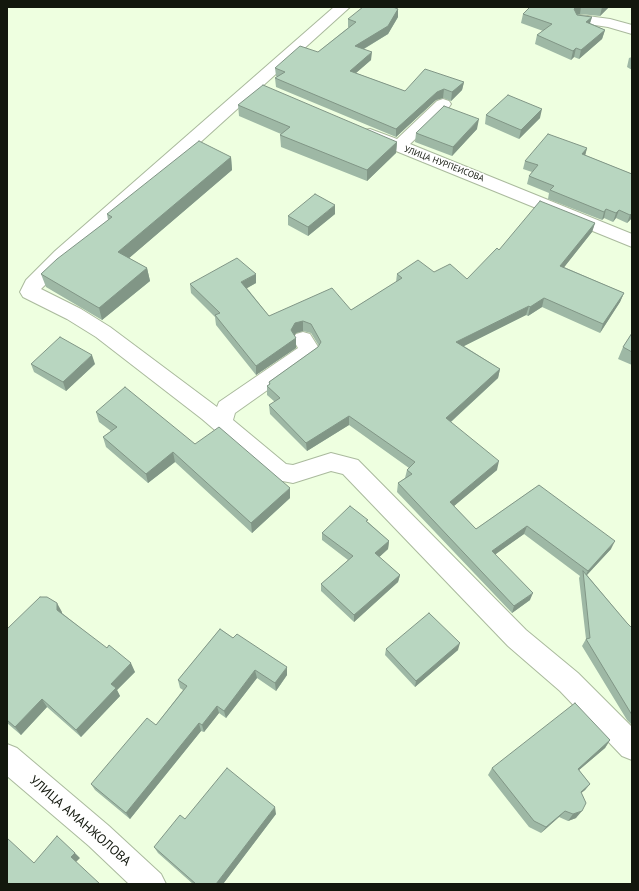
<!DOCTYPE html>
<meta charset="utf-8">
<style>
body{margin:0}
#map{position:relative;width:639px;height:891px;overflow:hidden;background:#eeffe0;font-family:"PT Sans",sans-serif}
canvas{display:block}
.frame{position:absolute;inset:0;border:8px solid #12170d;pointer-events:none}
</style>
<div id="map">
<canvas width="639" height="891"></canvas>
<div class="frame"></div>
</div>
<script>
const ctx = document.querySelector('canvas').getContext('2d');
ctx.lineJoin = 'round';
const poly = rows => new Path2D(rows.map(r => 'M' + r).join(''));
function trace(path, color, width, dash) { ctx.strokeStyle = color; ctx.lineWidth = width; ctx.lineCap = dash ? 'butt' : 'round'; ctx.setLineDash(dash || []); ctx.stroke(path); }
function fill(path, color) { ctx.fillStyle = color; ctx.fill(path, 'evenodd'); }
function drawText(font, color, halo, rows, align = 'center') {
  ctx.font = font + ' "PT Sans",sans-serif'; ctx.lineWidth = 3.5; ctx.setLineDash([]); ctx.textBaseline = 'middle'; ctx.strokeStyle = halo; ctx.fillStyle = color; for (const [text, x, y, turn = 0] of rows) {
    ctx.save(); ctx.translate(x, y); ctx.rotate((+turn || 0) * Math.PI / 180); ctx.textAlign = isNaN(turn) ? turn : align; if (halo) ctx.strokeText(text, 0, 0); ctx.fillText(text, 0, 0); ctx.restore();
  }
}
const minor = poly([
 [334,7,350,7,69,261,41,289,81,309,110,327,217,407,219,402,298,348,293,339,296,334,303,332,310,334,320,350,317,355,235,413,233,420,286,464,293,465,331,453,358,460,526,630,578,673,632,727,632,760,622,756,560,691,508,646,343,474,331,471,293,483,272,479,202,419,96,337,67,319,23,297,20,292,26,280,55,251,334,7],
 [580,15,610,19,632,25,632,34,608,27,575,22,573,19,575,16,580,15],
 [443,99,449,101,451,104,449,107,410,144,632,234,632,247,364,138,362,134,364,130,370,129,397,139,437,101,443,99],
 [7,744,17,748,109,826,161,874,166,884,129,884,89,846,7,776,7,744]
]);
trace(minor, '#aaba9d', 2);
fill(minor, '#fff');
fill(poly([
 [530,7,609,7,600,16,580,14,577,14,592,17,590,23,605,30,602,39,579,59,574,57,571,60,535,44,537,35,543,31,521,23,523,14],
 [398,17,388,34,364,49,371,60,356,73,405,91,464,82,462,90,451,101,443,98,436,100,396,137,276,87,275,78,277,77,276,76,275,68,318,52,349,27,348,27,348,19],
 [632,57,632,70,627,67,629,58],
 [238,105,397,142,396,153,367,181,281,147,280,135,281,134,239,116],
 [486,115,540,118,519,139,485,124],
 [477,129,452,156,415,142,416,133],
 [587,148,585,155,632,174,632,218,627,223,616,218,613,222,604,218,602,220,548,199,549,193,527,184,529,176,532,172,523,169,525,161],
 [231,157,232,170,129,258,147,268,150,281,102,320,46,287,41,274,108,220,107,214],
 [335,214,308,236,288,225,288,216],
 [595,223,592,232,564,267,624,293,620,302,600,333,542,307,528,316,526,315,464,346,500,369,498,378,451,422,497,470,454,506,476,529,539,485,611,549,587,575,627,623,632,628,632,725,627,720,582,646,586,639,579,578,580,576,524,534,495,554,530,600,512,613,397,492,398,483,405,478,407,470,409,468,349,425,307,451,270,414,269,405,275,402,267,395,267,386,269,385,269,382,318,347,319,346,311,333,303,331,296,333,294,335,296,348,256,375,216,325,215,317,191,293,190,284,256,283,247,288,269,316,351,310,396,282,397,274,434,272,467,279,499,250],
 [632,333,632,365,618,359,623,347],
 [31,364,95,364,66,391,34,372],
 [96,412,195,444,290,498,252,533,175,462,148,483,106,447,103,437,111,431,99,422],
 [368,522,389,541,388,549,379,557,400,575,398,582,354,622,321,591,321,584,348,560,322,540,322,533],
 [62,612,62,613,135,672,117,690,120,696,81,737,47,707,21,735,7,723,7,629],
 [220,629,287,675,276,691,257,678,226,718,219,713,204,732,201,731,130,819,95,790,91,784,156,725,183,690,180,688,178,680],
 [386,649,458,650,415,687,385,655],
 [610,740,605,748,579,770,590,784,585,790,581,793,576,818,568,821,559,817,541,833,529,827,488,775,492,768],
 [276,814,223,884,193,884,158,853,154,847,185,819]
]), '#9eb8a5');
fill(poly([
 [576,7,581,7,580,14,575,15,574,9],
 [602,7,609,7,600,16],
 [398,9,398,17,388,34,355,54,355,46],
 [592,17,589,26,586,22],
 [605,30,602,39,579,59,581,50],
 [576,48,574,57,571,60,573,51],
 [372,52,371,60,349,79,350,71],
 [464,82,462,90,451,101,452,92],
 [444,89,443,98,436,100,396,137,396,129,437,92],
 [542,109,540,118,519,139,521,130],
 [479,119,477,129,452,156,453,147],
 [397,142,396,153,367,181,367,170],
 [587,148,585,156,582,154],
 [231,157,232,170,121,265,118,252],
 [335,205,335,214,308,236,308,227],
 [606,209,604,218,602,220,604,212],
 [619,210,616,218,613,222,616,213],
 [632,213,632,218,627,223,630,215],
 [595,223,592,232,558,275,560,266],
 [147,268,150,281,102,320,99,308],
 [256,274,256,283,242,291,241,282],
 [624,293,620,302,600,333,603,324],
 [544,298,542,307,528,316,530,307],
 [529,306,526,315,454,351,456,342],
 [303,321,303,331,296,333,292,340,291,330,295,323],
 [296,338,296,348,256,375,256,366],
 [92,355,95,364,66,391,63,382],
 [500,369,498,378,445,427,446,418],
 [349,416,349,425,307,451,306,443],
 [173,452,175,462,148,483,146,474],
 [499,461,497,470,448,511,450,502],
 [290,488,290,498,252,533,251,523],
 [527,526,524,534,489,559,492,551],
 [389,541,388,549,375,561,375,553],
 [615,541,611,549,584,578,588,571],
 [400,575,398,582,354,622,354,615],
 [533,593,530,600,512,613,514,606],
 [57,603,62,612,62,619,57,610],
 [460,643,458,650,415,687,416,681],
 [131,663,135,672,117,690,120,696,81,737,76,730,111,684],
 [287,667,287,675,276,691,275,683],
 [255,670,257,678,226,718,224,711],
 [42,699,47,707,21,735,15,727],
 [217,706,219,713,204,732,202,725],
 [199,723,201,731,130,819,126,813],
 [610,740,605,748,572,776,578,769],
 [590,784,585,790,575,798,581,792],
 [275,807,276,814,223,884,216,884],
 [565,811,559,817,541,833,546,827],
 [582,811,576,818,568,821,573,814],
 [75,853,80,858,76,862,71,857]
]), '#819686');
const building = poly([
 [363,7,393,7,398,9,388,26,355,46,372,52,350,71,405,91,425,69,464,82,452,92,444,89,437,92,396,129,275,78,285,72,275,68,300,46,318,52,356,22,348,19,363,7],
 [530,7,576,7,574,9,577,15,592,17,586,22,605,30,581,50,576,48,573,51,537,35,552,24,523,14,530,7],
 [263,85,397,142,367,170,280,135,290,127,238,105,263,85],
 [508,95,542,109,521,130,486,115,508,95],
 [444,106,479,119,453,147,416,133,444,106],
 [548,134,587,148,582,154,632,174,632,213,630,215,619,210,616,213,606,209,604,212,550,190,554,186,529,176,538,165,525,161,548,134],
 [199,141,231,157,118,252,147,268,99,308,41,274,57,259,112,217,107,214,199,141],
 [315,194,335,205,308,227,288,216,315,194],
 [540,201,595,223,560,266,624,293,603,324,544,298,530,307,529,306,456,342,500,369,446,418,499,461,450,502,476,529,539,485,615,541,588,571,527,526,492,551,533,593,514,606,398,483,412,474,407,470,415,462,349,416,306,443,269,405,280,398,267,386,270,384,269,382,318,347,321,342,311,324,303,321,295,323,291,330,296,338,256,366,215,315,220,313,190,284,237,258,256,274,241,282,269,316,332,288,351,310,402,278,397,274,418,260,434,272,450,264,467,279,497,248,499,250,540,201],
 [632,333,632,352,623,347,632,333],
 [60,337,92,355,63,382,31,364,60,337],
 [125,387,195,444,219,427,290,488,251,523,173,452,146,474,103,437,117,427,96,412,125,387],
 [350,506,368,520,366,521,389,541,375,553,400,575,354,615,321,584,353,556,322,533,350,506],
 [583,571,627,623,632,628,632,715,586,639,590,638,583,571],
 [40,597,47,597,57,603,57,610,107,648,109,645,131,663,111,684,116,688,76,730,42,699,15,727,7,720,7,629,40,597],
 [429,613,460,643,416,681,386,649,429,613],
 [220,629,233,638,237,634,287,667,275,683,255,670,224,711,217,706,202,725,199,723,126,813,91,784,147,718,156,725,187,686,178,680,220,629],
 [575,703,610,740,578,769,590,784,581,792,586,803,582,811,573,814,565,811,546,827,534,821,492,768,575,703],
 [227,768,275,807,216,884,196,884,154,847,180,815,185,819,227,768],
 [57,836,75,853,71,857,100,884,7,884,7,838,34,863,57,836]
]);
fill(building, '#b8d6c0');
trace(building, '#819686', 1);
drawText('9px', '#12170d', '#fff', [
 ["УЛИЦА НУРПЕИСОВА",444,164,21]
]);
drawText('13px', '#12170d', '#fff', [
 ["УЛИЦА АМАНЖОЛОВА",80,821,41]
]);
</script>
